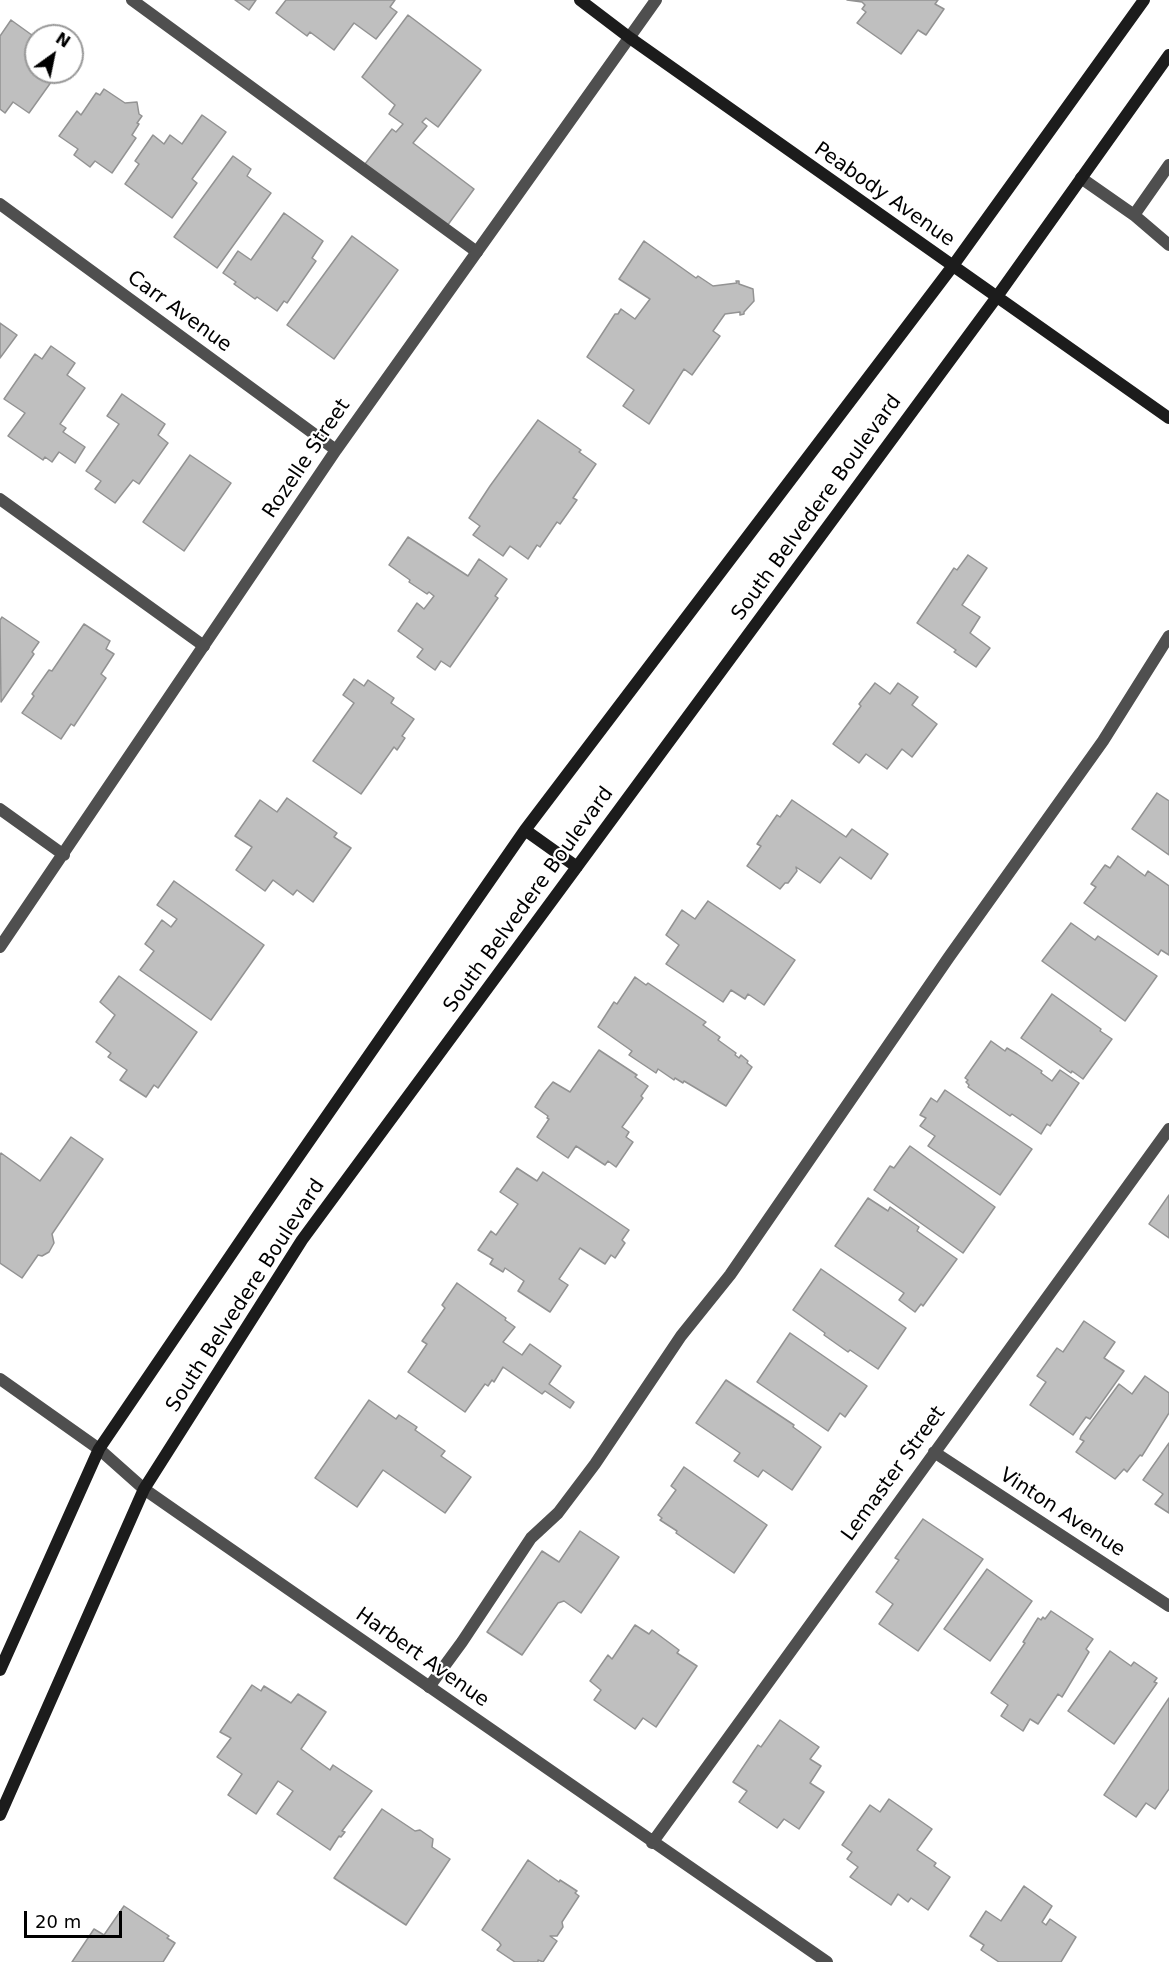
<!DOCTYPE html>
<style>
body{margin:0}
#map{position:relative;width:1169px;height:1962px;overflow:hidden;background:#fff;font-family:"DejaVu Sans",sans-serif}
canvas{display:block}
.north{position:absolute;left:24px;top:24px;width:60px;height:60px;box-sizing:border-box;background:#fff;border:2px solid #999;border-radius:50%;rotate:33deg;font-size:16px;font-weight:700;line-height:24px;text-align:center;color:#000}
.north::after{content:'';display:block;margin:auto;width:21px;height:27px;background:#000;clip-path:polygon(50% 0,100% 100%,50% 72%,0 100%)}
.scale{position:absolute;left:24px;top:1911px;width:98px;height:27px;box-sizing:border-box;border:3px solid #000;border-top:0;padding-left:8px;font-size:18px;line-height:21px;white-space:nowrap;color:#000;-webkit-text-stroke:4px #fff;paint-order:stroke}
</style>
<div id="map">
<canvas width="1169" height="1962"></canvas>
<div class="north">N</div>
<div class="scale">20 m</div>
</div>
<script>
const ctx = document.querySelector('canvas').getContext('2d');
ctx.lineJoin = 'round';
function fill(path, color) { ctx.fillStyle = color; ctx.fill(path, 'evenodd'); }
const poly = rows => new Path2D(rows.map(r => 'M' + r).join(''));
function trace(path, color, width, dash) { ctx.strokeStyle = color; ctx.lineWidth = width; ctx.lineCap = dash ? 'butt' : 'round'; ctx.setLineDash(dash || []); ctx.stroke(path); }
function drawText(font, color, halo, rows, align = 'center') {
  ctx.font = font + ' "DejaVu Sans",sans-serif'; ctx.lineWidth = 4.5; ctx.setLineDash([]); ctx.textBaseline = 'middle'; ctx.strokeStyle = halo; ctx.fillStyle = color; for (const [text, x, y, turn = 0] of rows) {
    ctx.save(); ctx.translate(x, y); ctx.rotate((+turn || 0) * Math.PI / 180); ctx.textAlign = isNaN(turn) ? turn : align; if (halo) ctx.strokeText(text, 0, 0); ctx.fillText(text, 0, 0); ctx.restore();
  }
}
const building = poly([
 [235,0,256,0,249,10,235,0],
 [286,0,395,0,390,7,397,12,376,39,354,23,334,50,310,32,307,36,276,13,286,0],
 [847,0,938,0,935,4,944,9,926,35,918,30,901,54,857,23,866,12,862,9,865,5,862,2,847,0],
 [408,15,481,70,438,127,426,118,422,122,427,126,413,143,474,189,447,226,365,164,392,129,396,132,403,124,389,114,395,105,362,77,408,15],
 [11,20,36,38,36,72,46,72,54,78,29,113,13,102,5,113,0,109,0,36,11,20],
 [104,89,125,103,137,102,139,114,142,116,137,123,139,124,132,135,136,138,112,173,95,161,90,167,74,155,78,149,59,136,77,111,81,115,96,93,100,95,104,89],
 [202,115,226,132,192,179,197,183,172,218,125,184,139,164,135,161,153,135,164,144,170,135,182,144,202,115],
 [233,156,251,169,247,176,271,193,217,268,174,237,233,156],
 [284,213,323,241,312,258,316,261,287,303,284,301,277,311,257,297,255,299,234,284,236,282,223,273,238,251,251,260,284,213],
 [352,236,398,270,334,359,287,325,352,236],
 [644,241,696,278,698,276,713,286,737,283,736,281,739,281,739,284,753,289,754,301,744,312,744,314,740,315,740,312,725,314,713,331,720,336,692,375,684,369,649,424,623,406,634,390,587,357,615,314,618,314,621,309,635,319,650,299,619,279,644,241],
 [0,323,17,335,0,358,0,323],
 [51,346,75,363,67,375,85,388,60,424,66,428,63,432,85,447,75,463,59,452,52,462,45,457,43,460,8,436,25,413,4,399,35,354,42,359,51,346],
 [122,394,165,424,158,435,168,443,139,484,133,480,115,503,95,489,101,481,86,471,119,424,107,416,122,394],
 [538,420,581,450,579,452,596,464,573,498,577,500,560,524,557,522,540,547,537,545,528,559,510,546,503,556,473,535,480,526,469,518,490,486,538,420],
 [190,455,231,483,184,551,143,522,190,455],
 [408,537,468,576,479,559,507,579,495,596,498,598,450,667,441,661,435,670,417,657,423,649,398,631,417,603,424,609,434,596,429,592,427,594,409,582,410,580,389,565,408,537],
 [968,555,987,568,962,605,980,617,970,633,990,648,976,667,954,652,956,650,917,623,954,568,957,570,968,555],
 [2,617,39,642,32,652,34,654,1,702,0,620,2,617],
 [84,624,110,641,106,649,114,654,101,674,106,678,74,726,71,724,61,739,22,713,34,696,32,694,49,670,52,671,84,624],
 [354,679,364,686,368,680,394,698,391,703,414,719,402,736,405,738,397,750,394,747,361,794,313,761,354,703,343,695,354,679],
 [875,683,890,694,898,683,918,697,912,705,937,724,912,757,902,749,887,769,866,754,859,763,833,744,861,706,859,704,875,683],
 [1157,793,1169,801,1169,855,1132,829,1157,793],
 [287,798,337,833,334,837,351,848,313,902,297,890,293,895,273,880,265,891,236,870,252,847,235,836,260,800,277,812,287,798],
 [792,800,846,837,852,829,888,854,871,879,840,857,820,883,796,867,797,871,788,883,785,883,780,889,747,866,761,846,757,844,777,815,780,817,792,800],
 [1118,856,1145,876,1148,871,1169,886,1169,955,1161,950,1158,955,1084,903,1096,887,1091,884,1105,865,1110,868,1118,856],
 [174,881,264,945,211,1020,140,970,154,951,145,944,162,920,171,927,177,919,157,905,174,881],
 [708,901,795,960,764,1005,748,994,745,999,731,990,723,1002,666,964,679,945,666,935,682,910,695,919,708,901],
 [1071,923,1095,940,1098,936,1157,976,1125,1021,1042,961,1071,923],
 [119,976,197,1032,158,1088,154,1085,146,1097,120,1080,127,1070,108,1057,111,1053,96,1042,115,1015,100,1002,119,976],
 [635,977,646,985,648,983,706,1022,703,1025,720,1037,718,1040,736,1053,735,1055,739,1058,741,1055,748,1061,747,1063,752,1067,726,1106,684,1081,683,1083,675,1078,674,1080,658,1069,656,1073,629,1055,632,1051,598,1027,614,1002,617,1004,635,977],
 [1052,994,1101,1029,1100,1031,1112,1039,1083,1079,1072,1071,1071,1073,1021,1038,1052,994],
 [991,1041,1005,1051,1007,1048,1017,1054,1042,1071,1041,1073,1052,1081,1060,1070,1079,1083,1050,1126,1047,1124,1041,1134,1012,1114,1010,1116,968,1087,969,1085,966,1082,968,1080,965,1078,991,1041],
 [599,1050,637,1075,635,1077,648,1086,641,1096,643,1098,622,1127,629,1132,626,1137,633,1142,616,1167,608,1161,605,1165,576,1146,568,1158,537,1137,549,1119,547,1118,548,1116,535,1107,544,1093,553,1082,570,1092,599,1050],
 [945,1090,1032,1149,1000,1195,928,1146,935,1136,920,1126,926,1118,920,1115,931,1098,937,1102,945,1090],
 [71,1137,103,1159,52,1234,54,1243,49,1252,42,1256,38,1255,22,1278,0,1263,0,1155,1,1153,40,1181,71,1137],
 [910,1146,995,1207,963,1253,874,1190,890,1166,894,1168,910,1146],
 [517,1168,537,1181,543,1172,629,1230,622,1240,625,1243,615,1258,611,1255,605,1264,580,1248,559,1279,568,1285,550,1312,518,1291,524,1281,505,1268,503,1272,490,1264,493,1259,478,1250,491,1231,496,1235,518,1204,500,1192,517,1168],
 [1169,1195,1169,1238,1149,1224,1169,1195],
 [868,1198,888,1211,890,1207,919,1227,917,1231,957,1259,923,1306,921,1304,915,1312,899,1300,904,1293,835,1246,868,1198],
 [821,1269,906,1328,878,1369,850,1350,848,1352,824,1335,825,1333,793,1310,821,1269],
 [457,1283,506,1318,505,1320,515,1327,503,1342,522,1355,530,1344,561,1366,549,1384,574,1402,570,1408,545,1391,542,1394,503,1367,494,1382,492,1380,488,1386,485,1384,465,1412,408,1372,427,1344,422,1341,445,1308,442,1305,457,1283],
 [1084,1321,1115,1342,1104,1358,1124,1371,1090,1419,1086,1417,1073,1435,1030,1405,1046,1382,1037,1376,1057,1348,1063,1352,1084,1321],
 [790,1333,867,1386,845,1417,840,1413,828,1431,757,1382,790,1333],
 [1145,1376,1169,1393,1169,1413,1142,1456,1140,1455,1127,1472,1124,1469,1115,1479,1076,1452,1084,1441,1080,1439,1081,1436,1119,1384,1132,1394,1145,1376],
 [726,1380,794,1425,793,1427,821,1447,792,1490,763,1470,758,1477,734,1461,740,1453,696,1423,726,1380],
 [369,1400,396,1419,399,1415,417,1427,415,1430,445,1451,441,1456,471,1477,445,1513,383,1470,357,1507,315,1478,369,1400],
 [1169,1443,1169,1513,1155,1504,1163,1494,1143,1480,1169,1443],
 [684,1467,767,1525,734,1573,676,1533,677,1531,660,1520,662,1518,658,1515,676,1490,671,1486,684,1467],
 [923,1519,983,1559,918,1651,879,1624,893,1604,876,1592,899,1560,895,1558,923,1519],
 [580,1531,619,1557,581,1613,564,1601,558,1603,522,1655,487,1632,542,1551,559,1562,580,1531],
 [987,1569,1032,1601,990,1661,944,1629,987,1569],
 [1051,1611,1093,1639,1086,1649,1089,1652,1062,1697,1058,1694,1038,1724,1030,1719,1023,1731,1001,1716,1008,1705,991,1693,1025,1643,1023,1642,1038,1618,1041,1620,1043,1617,1045,1619,1051,1611],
 [635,1625,649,1634,652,1630,679,1650,677,1653,697,1666,656,1727,643,1718,635,1729,594,1700,601,1690,590,1681,608,1655,612,1659,635,1625],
 [1110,1651,1131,1666,1134,1662,1157,1678,1154,1682,1157,1683,1114,1744,1068,1711,1110,1651],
 [252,1685,261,1691,264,1686,291,1703,298,1694,326,1712,301,1749,330,1770,333,1765,372,1791,342,1831,345,1832,341,1837,339,1836,330,1850,277,1814,293,1791,278,1781,256,1814,228,1795,242,1774,217,1757,231,1738,220,1732,252,1685],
 [1169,1698,1169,1789,1155,1809,1146,1803,1136,1817,1104,1795,1169,1698],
 [780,1720,819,1747,810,1759,821,1766,810,1783,824,1792,799,1829,784,1819,777,1828,739,1802,747,1791,733,1782,758,1745,761,1747,780,1720],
 [889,1799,932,1829,917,1850,936,1863,934,1866,950,1877,928,1910,911,1898,908,1902,898,1894,891,1905,850,1877,858,1867,847,1859,852,1852,842,1845,870,1805,880,1812,889,1799],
 [382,1809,415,1831,420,1830,433,1839,432,1847,450,1859,406,1925,334,1878,382,1809],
 [528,1860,559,1882,560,1880,577,1891,575,1893,579,1896,562,1922,563,1927,557,1936,550,1936,557,1941,543,1962,538,1960,538,1962,515,1962,497,1950,501,1945,499,1942,482,1930,528,1860],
 [1024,1886,1052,1906,1042,1922,1046,1925,1050,1919,1076,1937,1061,1962,999,1962,981,1950,984,1945,970,1936,986,1911,1001,1921,1024,1886],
 [124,1906,169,1936,167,1938,175,1943,163,1962,72,1962,94,1929,104,1935,124,1906]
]);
fill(building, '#bfbfbf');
trace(building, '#939393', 1.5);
trace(poly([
 [132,0,477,252],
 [1081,178,1134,215,1169,165],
 [1134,215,1169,245],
 [0,499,204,646],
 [429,1687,462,1642,531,1538,558,1513,595,1464,681,1336,730,1275,949,957,1103,741,1169,636]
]), '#4f4f4f', 12);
trace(poly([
 [0,204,336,450],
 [0,809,64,855],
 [0,947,336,450,656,0],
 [0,1379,99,1449,144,1489,177,1512,827,1962],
 [934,1452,1169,1606],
 [652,1843,1169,1129]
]), '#4f4f4f', 12);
trace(poly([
 [580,0,630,38,1169,418],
 [525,830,577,867],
 [0,1670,99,1449,258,1215,525,830,952,267,1144,0],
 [0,1815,144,1489,302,1240,996,298,1169,55]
]), '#1c1c1c', 12);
drawText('20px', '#000', '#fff', [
 ["Peabody Avenue",884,195,35],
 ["Carr Avenue",179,312,36],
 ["Rozelle Street",307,459,-56],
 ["South Belvedere Boulevard",817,508,-54],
 ["South Belvedere Boulevard",529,900,-54],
 ["South Belvedere Boulevard",246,1296,-57],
 ["Lemaster Street",894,1474,-54],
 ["Vinton Avenue",1062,1513,33],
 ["Harbert Avenue",422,1658,35]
]);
</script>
